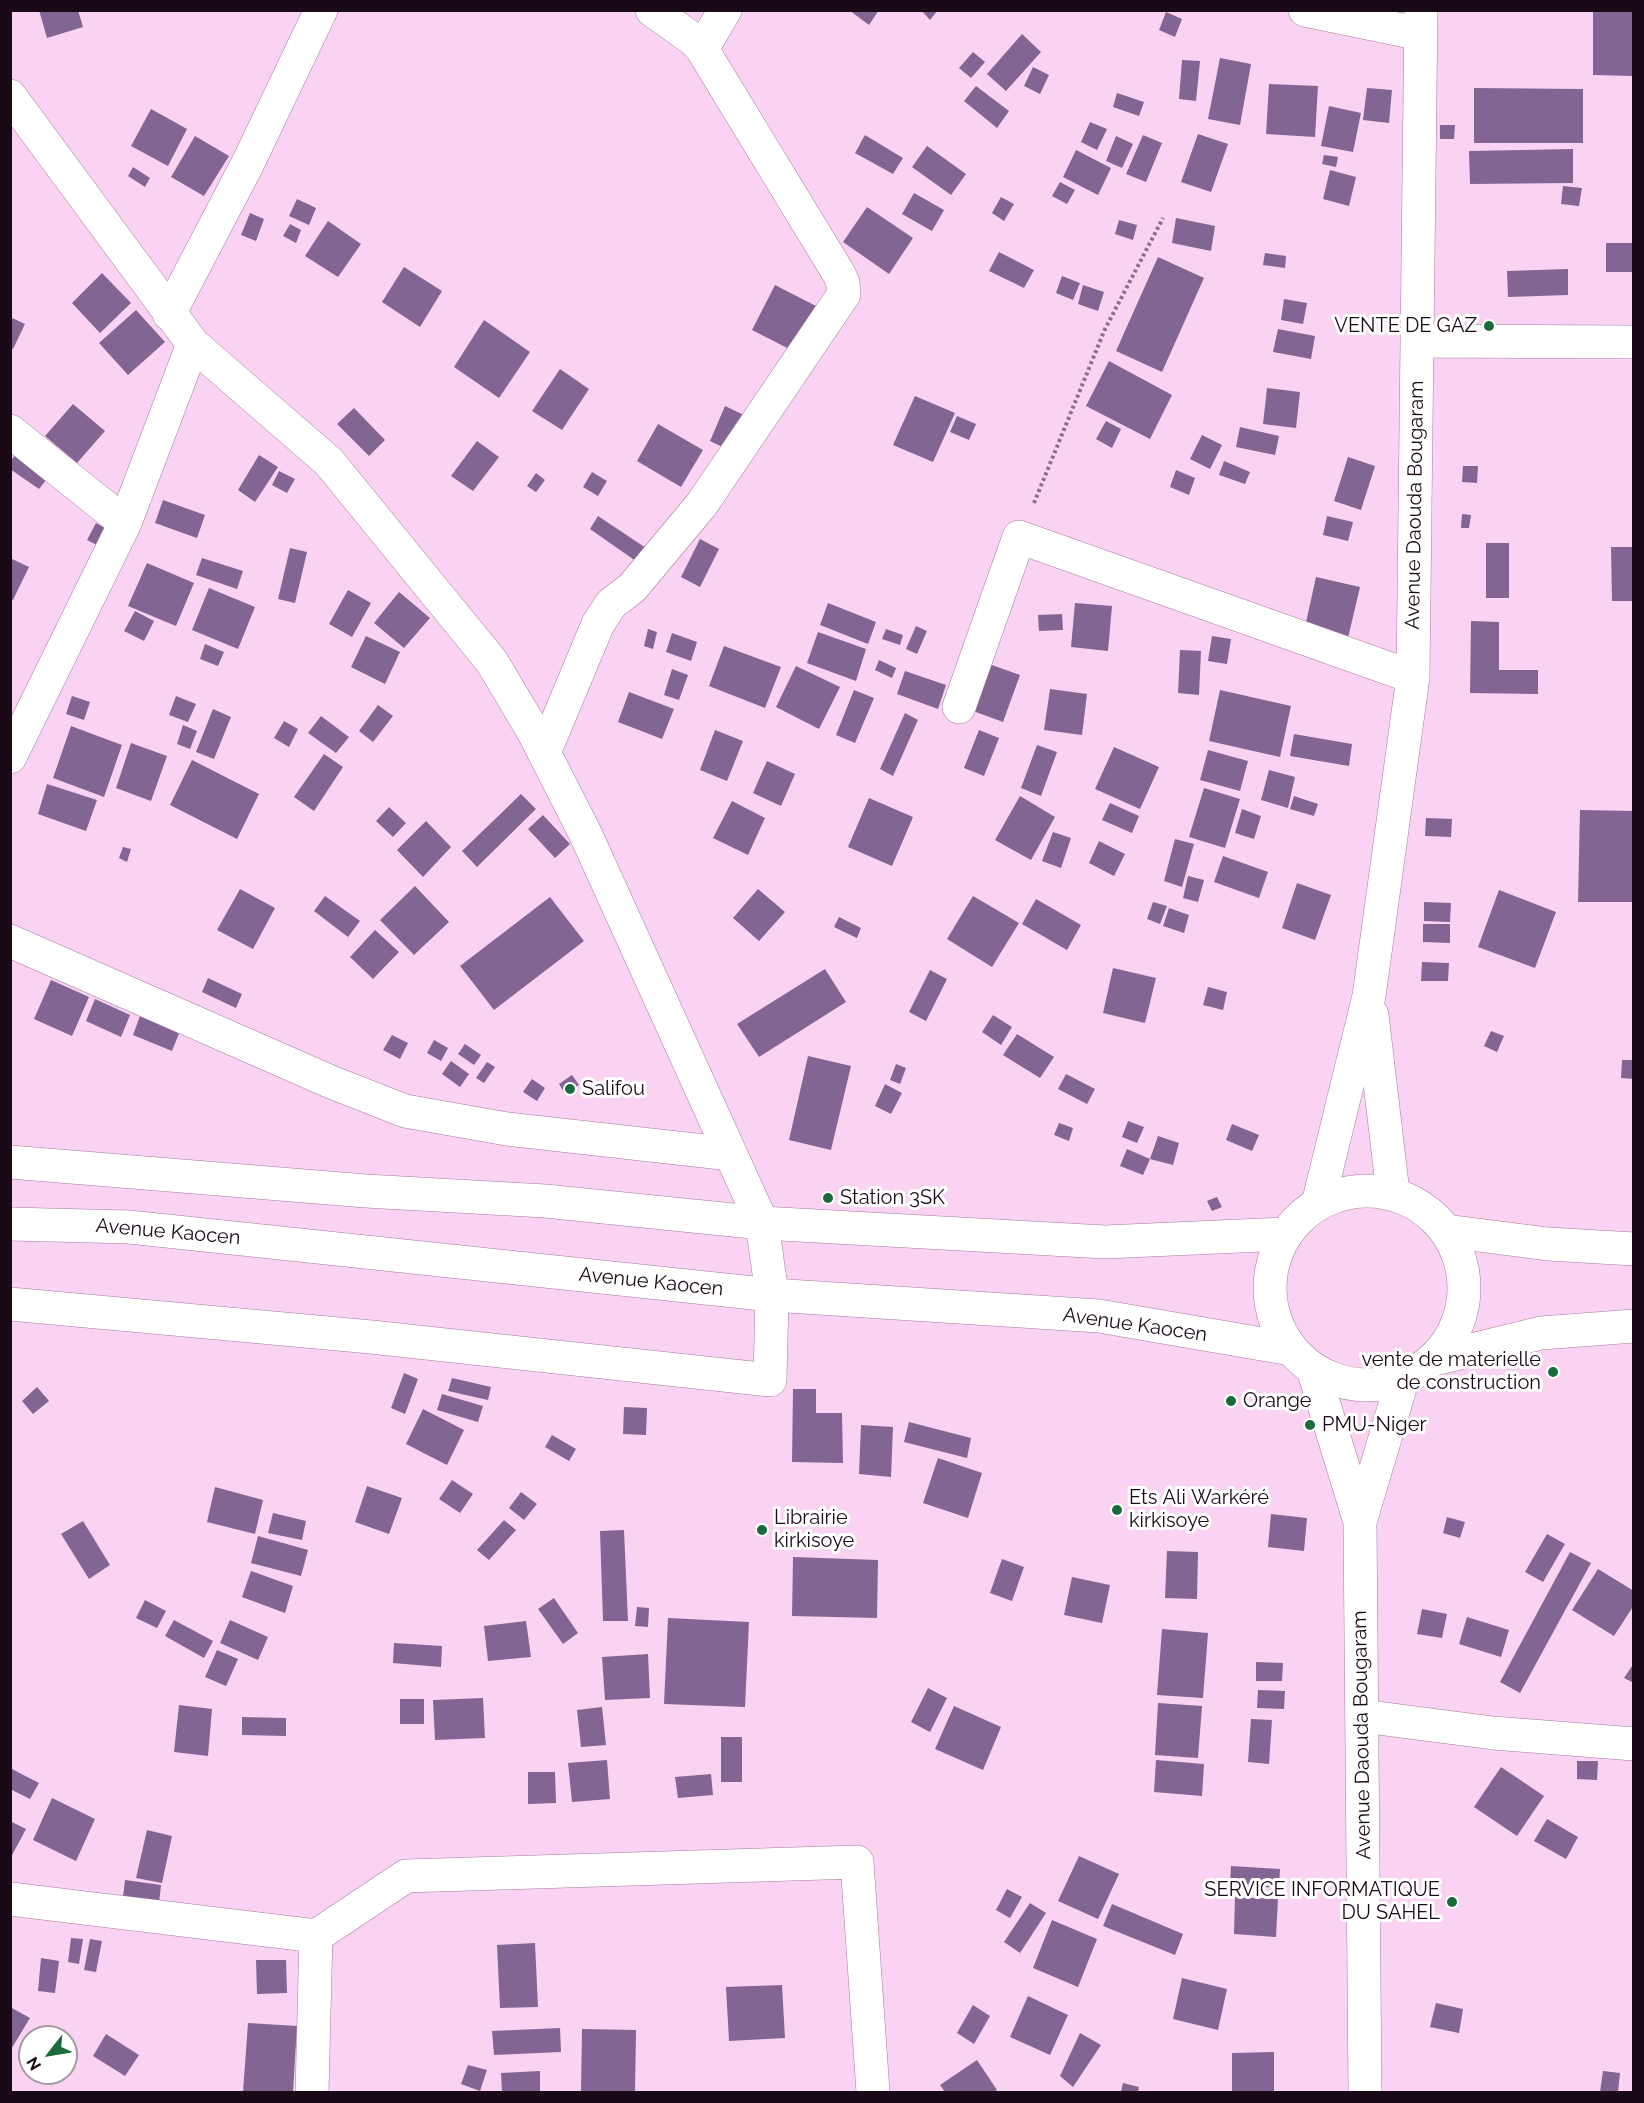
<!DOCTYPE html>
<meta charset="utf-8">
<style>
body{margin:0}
#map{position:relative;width:1644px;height:2103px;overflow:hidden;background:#fad3f2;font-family:Raleway,sans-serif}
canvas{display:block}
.frame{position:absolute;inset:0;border:12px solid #1a0a18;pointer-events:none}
.north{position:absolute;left:18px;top:2025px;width:60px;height:60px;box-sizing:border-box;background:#fff;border:2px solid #a39da3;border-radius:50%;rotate:239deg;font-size:16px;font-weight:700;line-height:24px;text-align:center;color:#1a0a18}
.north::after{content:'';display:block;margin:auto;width:21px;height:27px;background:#1a6b3c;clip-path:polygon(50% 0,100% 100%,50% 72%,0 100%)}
</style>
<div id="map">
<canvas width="1644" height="2103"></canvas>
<div class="frame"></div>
<div class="north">N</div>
</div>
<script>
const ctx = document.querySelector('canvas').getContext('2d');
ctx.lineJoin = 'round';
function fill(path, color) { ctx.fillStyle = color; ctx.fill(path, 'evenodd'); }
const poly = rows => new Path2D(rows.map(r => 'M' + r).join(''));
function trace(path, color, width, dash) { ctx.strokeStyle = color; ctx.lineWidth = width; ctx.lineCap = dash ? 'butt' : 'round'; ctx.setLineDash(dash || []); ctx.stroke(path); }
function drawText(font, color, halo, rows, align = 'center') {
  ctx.font = font + ' Raleway,sans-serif'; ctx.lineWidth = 6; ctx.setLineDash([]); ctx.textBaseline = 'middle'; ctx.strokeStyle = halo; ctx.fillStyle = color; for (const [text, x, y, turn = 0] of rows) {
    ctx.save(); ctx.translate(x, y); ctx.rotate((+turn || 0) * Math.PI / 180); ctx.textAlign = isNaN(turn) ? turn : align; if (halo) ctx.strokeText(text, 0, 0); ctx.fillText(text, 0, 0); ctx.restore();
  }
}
fill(poly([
 [39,10,78,10,83,27,47,38],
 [849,10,879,10,869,25],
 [921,10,938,10,930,20],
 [1593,10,1634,10,1634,76,1593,75],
 [1166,12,1182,19,1175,37,1159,30],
 [1022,34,1041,52,1006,91,987,74],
 [973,52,985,62,971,78,959,68],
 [1220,58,1251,64,1240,125,1208,119],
 [1182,60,1200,61,1196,101,1179,99],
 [1033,67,1049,75,1040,94,1024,86],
 [1269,84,1318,86,1315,137,1266,134],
 [976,86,1009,111,997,128,964,101],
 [1367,88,1392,90,1389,123,1363,120],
 [1474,88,1583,89,1583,143,1474,143],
 [1117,93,1144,102,1139,116,1113,107],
 [1329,106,1361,113,1353,152,1321,146],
 [151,109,187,129,168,166,131,146],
 [1090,122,1107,129,1097,150,1081,142],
 [1440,125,1455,125,1454,139,1440,139],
 [1198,134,1228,144,1211,192,1181,182],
 [865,135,903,158,893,174,855,153],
 [1143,135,1162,143,1146,182,1126,174],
 [195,136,229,156,204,196,171,177],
 [1116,136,1133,144,1122,168,1106,161],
 [927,146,966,174,951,195,912,167],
 [1573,149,1573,183,1470,184,1469,151],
 [1076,150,1111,168,1098,195,1063,177],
 [1324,155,1338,157,1336,167,1322,164],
 [133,167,150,178,145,187,128,176],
 [1330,170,1356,177,1349,206,1323,199],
 [1060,182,1075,190,1067,204,1052,196],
 [1563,186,1582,188,1579,206,1561,204],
 [914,193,944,210,932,231,902,214],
 [1001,197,1014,204,1004,221,992,213],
 [297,199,316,208,309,225,289,216],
 [867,207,913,238,889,274,843,242],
 [250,213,264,219,256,241,241,235],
 [1176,218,1215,226,1211,251,1172,243],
 [1119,220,1137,225,1133,240,1115,234],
 [328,221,361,244,338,277,305,256],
 [290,224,301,230,296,243,283,236],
 [1606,243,1634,243,1634,272,1606,272],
 [999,252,1034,270,1024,288,989,271],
 [1265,253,1286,256,1285,268,1263,265],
 [1158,257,1204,278,1162,372,1116,351],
 [404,267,442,291,420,327,382,302],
 [1568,269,1568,295,1508,297,1507,271],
 [102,273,131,303,100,333,72,303],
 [1062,276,1080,283,1073,300,1056,293],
 [775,285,820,308,797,353,752,330],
 [1083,285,1104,292,1098,311,1078,304],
 [1284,299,1307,303,1303,324,1281,320],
 [136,310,165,342,128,375,99,343],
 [10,317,25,324,13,349,10,348],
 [484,320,530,352,499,398,454,367],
 [1278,329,1315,336,1311,359,1273,352],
 [1109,361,1172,395,1150,439,1086,406],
 [560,369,589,389,562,430,532,411],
 [1267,388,1300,392,1296,428,1263,424],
 [915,396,955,413,933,462,893,445],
 [73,404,105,431,77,463,45,436],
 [725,406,744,415,729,450,710,441],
 [354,408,385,440,369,456,337,424],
 [957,416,976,424,969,440,950,432],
 [1106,421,1121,429,1112,448,1096,439],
 [658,424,703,450,681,487,637,461],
 [1240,427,1279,436,1275,455,1236,447],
 [1202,435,1222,445,1210,469,1190,459],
 [477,441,499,457,473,491,451,476],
 [18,451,50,475,39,489,10,469,10,462],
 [259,455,278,467,255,502,238,490],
 [1348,457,1375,466,1361,510,1334,501],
 [1224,461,1250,472,1245,484,1219,475],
 [1463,466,1478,466,1477,483,1462,482],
 [1176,470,1195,478,1189,495,1170,487],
 [279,471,295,479,287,493,272,485],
 [592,472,607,481,598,496,583,487],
 [536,473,545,480,536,492,527,486],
 [163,500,205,515,197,538,155,523],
 [1462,514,1471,515,1469,528,1461,528],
 [598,516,649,550,640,564,590,529],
 [1327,516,1353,522,1348,541,1323,535],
 [96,523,107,529,99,546,87,540],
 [700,539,719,549,700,587,681,577],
 [1486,543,1509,543,1509,598,1486,598],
 [1611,547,1633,547,1634,601,1612,601],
 [290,548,307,552,295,603,278,599],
 [10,558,29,567,13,600,10,599],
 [202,558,243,571,237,589,196,575],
 [147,563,194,583,176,626,128,606],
 [1316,577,1360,587,1348,638,1305,627],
 [209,588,255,607,238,649,192,630],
 [348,590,371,603,352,637,329,624],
 [399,592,430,618,404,648,374,623],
 [828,603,876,622,868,644,820,625],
 [1075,603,1112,606,1108,651,1071,647],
 [135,611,154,621,144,641,124,631],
 [1062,614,1063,630,1039,631,1038,615],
 [1471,621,1499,622,1499,670,1538,670,1538,694,1470,693],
 [916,626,927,631,917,654,906,649],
 [648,629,657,632,653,649,644,646],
 [886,629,903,635,900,645,882,639],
 [818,632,866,649,856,681,807,663],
 [672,633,697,642,691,661,666,652],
 [366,636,400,652,385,684,351,667],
 [1212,636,1231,639,1227,664,1208,661],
 [205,644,224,652,218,666,200,659],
 [724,646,781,667,765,708,709,686],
 [1180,650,1201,651,1199,695,1178,693],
 [879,660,896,668,892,678,875,670],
 [989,664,1020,675,1003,722,973,711],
 [796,666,840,687,819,729,776,707],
 [672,669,688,675,679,700,664,695],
 [905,671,946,685,938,709,897,694],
 [1050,689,1087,694,1082,735,1044,730],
 [854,690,874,698,855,743,836,735],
 [1220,690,1291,706,1280,757,1209,741],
 [629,692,674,709,662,739,618,722],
 [72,696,90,702,84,720,66,714],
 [176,696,196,704,188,722,169,715],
 [378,705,393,716,373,742,359,731],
 [213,709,231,717,214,759,196,752],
 [905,713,918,720,893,776,880,769],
 [321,716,349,737,336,753,308,733],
 [284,721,298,729,289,747,274,738],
 [183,725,197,731,190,749,177,744],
 [71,726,122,745,104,797,53,778],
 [715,730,743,741,727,781,700,770],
 [979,730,999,738,984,776,964,768],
 [1294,734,1352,744,1349,766,1290,756],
 [131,743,167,756,151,801,116,788],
 [1037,745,1057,752,1041,796,1021,788],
 [1114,747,1159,767,1140,809,1095,789],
 [1208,750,1248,761,1240,791,1200,780],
 [324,754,343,767,314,811,294,797],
 [192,760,259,794,237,839,170,805],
 [767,761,795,774,781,806,753,793],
 [1269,770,1295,777,1288,808,1261,800],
 [47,784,97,800,86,831,38,814],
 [1204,788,1240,799,1225,848,1189,837],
 [521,794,536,809,477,867,462,851],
 [1020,796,1055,817,1031,860,995,840],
 [1294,796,1318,804,1314,816,1290,809],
 [869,798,913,817,892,866,848,847],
 [732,801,765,818,748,855,713,838],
 [1110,803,1139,816,1132,833,1102,820],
 [389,807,406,823,393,837,376,821],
 [1242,809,1261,816,1254,839,1235,833],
 [1580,810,1634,811,1634,902,1578,902],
 [543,815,570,844,555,858,528,829],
 [1426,818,1452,819,1451,837,1425,836],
 [426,821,451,847,423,877,397,850],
 [1053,832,1071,838,1061,868,1042,861],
 [1175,839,1194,844,1182,887,1164,881],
 [1099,841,1125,854,1114,876,1089,863],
 [123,847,131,849,127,862,119,858],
 [1223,856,1268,872,1259,898,1214,882],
 [1188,876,1204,880,1198,902,1183,898],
 [1297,883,1331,895,1315,940,1282,928],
 [415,886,449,922,414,955,380,920],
 [240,889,275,908,253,949,217,930],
 [758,889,785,912,759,941,733,918],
 [1499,890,1556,912,1535,968,1478,947],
 [325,896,360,921,348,937,314,911],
 [973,896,1019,923,992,967,947,939],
 [550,897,584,941,494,1010,460,966],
 [1036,899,1081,925,1067,950,1022,924],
 [1153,902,1167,906,1160,924,1147,919],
 [1424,902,1451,903,1450,922,1424,921],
 [1169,908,1189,915,1184,933,1163,926],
 [839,917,861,928,857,938,834,927],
 [1423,924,1450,924,1450,943,1423,942],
 [375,930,399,952,373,979,350,957],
 [1422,962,1449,963,1448,981,1421,981],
 [1113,968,1156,978,1145,1023,1103,1013],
 [825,969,846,1002,759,1057,737,1024],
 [930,970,947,979,926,1021,909,1012],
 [208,978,242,994,236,1008,202,992],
 [51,980,89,997,72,1036,34,1019],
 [1208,987,1227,992,1223,1010,1203,1005],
 [95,999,130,1015,121,1037,86,1021],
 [993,1015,1012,1027,1001,1045,982,1032],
 [140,1016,180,1031,172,1051,133,1035],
 [1491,1031,1504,1036,1497,1052,1484,1046],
 [1017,1034,1054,1057,1040,1078,1003,1055],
 [392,1035,408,1043,400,1059,383,1050],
 [434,1040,448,1048,441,1061,427,1053],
 [465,1044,481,1055,474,1065,458,1054],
 [808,1056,851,1066,831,1150,789,1140],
 [1622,1060,1634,1060,1634,1079,1621,1078],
 [451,1061,469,1074,460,1087,442,1074],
 [487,1062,495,1067,484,1083,476,1078],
 [896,1064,906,1068,900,1084,890,1080],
 [1066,1074,1095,1089,1087,1104,1058,1089],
 [572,1075,579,1085,565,1094,559,1084],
 [532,1079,545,1088,537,1101,523,1092],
 [885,1084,902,1093,891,1114,875,1106],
 [1128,1121,1144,1127,1137,1143,1122,1137],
 [1059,1123,1073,1128,1069,1141,1054,1135],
 [1232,1124,1259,1135,1252,1151,1226,1140],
 [1158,1136,1179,1143,1173,1165,1150,1159],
 [1127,1149,1150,1159,1143,1175,1120,1166],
 [1217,1197,1222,1207,1212,1211,1207,1201],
 [404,1373,418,1379,405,1414,391,1408],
 [452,1378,491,1387,488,1400,448,1391],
 [37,1387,49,1401,33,1414,22,1401],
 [793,1389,816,1389,816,1413,842,1413,843,1463,792,1462],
 [442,1394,483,1406,478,1422,437,1410],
 [1285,1403,1295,1404,1295,1409,1285,1409],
 [624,1407,647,1408,646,1435,623,1434],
 [423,1409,464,1430,447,1465,406,1444],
 [909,1422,971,1438,967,1458,904,1442],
 [1306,1423,1313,1423,1314,1430,1307,1430],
 [861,1425,893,1427,891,1477,859,1474],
 [552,1435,576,1449,569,1461,545,1447],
 [938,1458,982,1473,968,1518,923,1503],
 [452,1480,473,1494,460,1513,439,1499],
 [367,1486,402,1498,389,1534,355,1522],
 [215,1487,263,1500,255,1534,207,1522],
 [521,1492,537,1504,524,1520,509,1508],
 [273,1513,306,1521,302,1540,268,1533],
 [1271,1514,1307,1518,1304,1551,1268,1547],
 [1447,1517,1465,1522,1460,1538,1443,1533],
 [504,1520,516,1530,489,1560,477,1550],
 [83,1521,110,1565,89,1579,61,1534],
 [624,1530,628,1621,603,1621,600,1531],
 [1547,1534,1565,1544,1543,1582,1525,1572],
 [258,1536,308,1550,301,1576,251,1563],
 [1167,1551,1198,1552,1197,1599,1165,1598],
 [1570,1552,1591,1563,1520,1693,1500,1682],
 [793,1557,878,1560,877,1618,792,1616],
 [1002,1559,1024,1567,1012,1601,990,1593],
 [1598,1569,1634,1591,1634,1605,1614,1636,1572,1610],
 [251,1571,293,1586,285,1613,242,1597],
 [1072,1577,1110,1585,1102,1623,1064,1615],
 [554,1598,578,1633,563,1644,538,1609],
 [145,1600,166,1611,157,1628,136,1618],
 [637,1607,649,1608,648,1627,635,1626],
 [1422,1609,1447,1614,1442,1638,1417,1634],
 [1467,1617,1509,1630,1501,1657,1459,1644],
 [668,1618,749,1622,745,1707,664,1704],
 [174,1620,213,1641,204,1658,165,1636],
 [230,1620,268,1637,258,1660,220,1643],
 [526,1621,531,1657,488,1661,484,1626],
 [1162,1629,1208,1633,1203,1698,1157,1695],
 [394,1643,442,1646,441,1667,393,1663],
 [217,1650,238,1659,226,1686,205,1677],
 [648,1654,650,1698,605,1700,602,1657],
 [1256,1662,1283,1663,1282,1681,1256,1681],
 [1634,1663,1634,1683,1624,1678],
 [928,1688,947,1698,930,1732,911,1722],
 [1258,1690,1285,1691,1284,1709,1257,1708],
 [483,1698,485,1738,435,1740,433,1700],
 [400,1699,424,1699,424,1724,400,1724],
 [1158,1703,1202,1706,1198,1758,1155,1755],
 [179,1705,212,1709,208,1756,174,1752],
 [954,1706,1001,1727,983,1770,935,1749],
 [602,1707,606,1745,581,1747,577,1710],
 [242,1717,286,1718,286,1736,242,1735],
 [1251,1719,1272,1720,1269,1764,1248,1762],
 [721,1737,742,1737,742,1782,721,1782],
 [607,1760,610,1799,572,1802,568,1763],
 [1156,1760,1204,1764,1202,1796,1154,1792],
 [1577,1761,1598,1761,1597,1780,1577,1779],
 [1501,1767,1544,1796,1517,1836,1474,1807],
 [10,1768,39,1783,30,1799,10,1789],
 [528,1772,555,1772,556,1803,528,1804],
 [711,1774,713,1795,678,1798,675,1777],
 [52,1798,95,1819,76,1861,33,1840],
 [1547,1819,1578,1837,1566,1859,1534,1841],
 [10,1821,26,1829,10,1859],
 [147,1830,172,1836,162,1883,136,1878],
 [1079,1856,1119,1874,1098,1919,1058,1901],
 [1231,1866,1280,1869,1279,1888,1230,1885],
 [125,1880,161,1885,159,1903,123,1897],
 [1007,1889,1022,1897,1010,1918,996,1910],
 [1235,1897,1278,1899,1276,1937,1234,1934],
 [1030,1903,1046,1913,1020,1953,1004,1942],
 [1112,1904,1183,1934,1175,1955,1103,1926],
 [1052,1920,1097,1939,1078,1987,1033,1968],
 [71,1938,83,1939,79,1964,68,1962],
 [90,1939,102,1941,96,1972,84,1970],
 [535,1943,538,2007,500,2008,497,1945],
 [41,1958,59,1961,55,1993,38,1991],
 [256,1960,286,1960,287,1993,257,1994],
 [1182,1978,1227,1989,1218,2030,1173,2019],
 [782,1985,785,2038,729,2041,726,1987],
 [1028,1996,1068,2015,1050,2055,1010,2037],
 [1436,2003,1463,2009,1459,2033,1430,2027],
 [973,2005,990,2016,974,2044,957,2033],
 [10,2007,30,2018,10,2051],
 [248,2023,297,2026,293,2092,243,2092],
 [560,2028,561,2052,494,2055,492,2031],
 [582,2029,636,2030,635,2092,581,2092],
 [1080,2033,1101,2045,1073,2087,1060,2076],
 [106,2034,139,2055,125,2076,93,2056],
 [1274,2052,1274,2092,1232,2092,1232,2053],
 [977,2060,997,2090,994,2092,945,2092,940,2085],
 [468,2065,487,2070,480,2091,461,2084],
 [540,2071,540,2091,502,2092,501,2073],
 [1603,2071,1620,2073,1618,2092,1600,2092],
 [1123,2083,1139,2087,1138,2092,1121,2092]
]), '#826592');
const minor = poly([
 [652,10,694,40,702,49,725,10],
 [1305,10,1421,34],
 [10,96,193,344,329,462,492,662,533,731,585,833,762,1223,772,1295,770,1380,371,1337,10,1304],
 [169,314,248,163,321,10],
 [1417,341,1634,342],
 [10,431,125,523],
 [959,707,1019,537,1413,677],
 [544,753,598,624,611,604,632,588,702,504,844,294,843,283,839,274,702,49],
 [10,757,125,523,193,344],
 [10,941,331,1082,405,1111,507,1129,731,1154],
 [1372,1015,1393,1193],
 [1318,1204,1369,996,1413,677,1421,10],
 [1362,1716,1493,1733,1634,1744],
 [10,1899,316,1936,406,1876,857,1862,873,2092],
 [312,2092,316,1936]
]);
const tertiary = poly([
 [1313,1369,1360,1522],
 [1365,2092,1360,1522,1403,1378]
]);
const trunk = poly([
 [10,1162,366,1191,545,1201,762,1223,1105,1242,1285,1234],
 '1270 1288a97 97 0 1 1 194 0a97 97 0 1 1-194 0Z',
 [10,1224,129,1227,772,1295,1099,1316,1291,1349],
 [1446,1231,1548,1244,1634,1249],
 [1435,1359,1541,1333,1634,1326]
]);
trace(minor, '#a67a9e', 34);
trace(tertiary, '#a67a9e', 34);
trace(trunk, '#a67a9e', 34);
trace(poly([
 [1034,503,1105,329,1163,218]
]), '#8a6f85', 4, [3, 3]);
trace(minor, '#fff', 33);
trace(tertiary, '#fff', 33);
trace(trunk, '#fff', 33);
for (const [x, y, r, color] of [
 [1489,326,6,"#1a6b3c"],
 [570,1089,6,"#1a6b3c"],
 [828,1198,6,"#1a6b3c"],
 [1553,1372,6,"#1a6b3c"],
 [1231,1401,6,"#1a6b3c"],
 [1310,1425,6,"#1a6b3c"],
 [1117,1510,6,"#1a6b3c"],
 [762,1530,6,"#1a6b3c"],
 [1452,1902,6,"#1a6b3c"]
]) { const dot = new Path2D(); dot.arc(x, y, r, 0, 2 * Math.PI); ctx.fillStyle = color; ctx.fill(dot); trace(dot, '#fff', 2); }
drawText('20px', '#1a0a18', '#fff', [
 ["VENTE DE GAZ",1477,326,"right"],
 ["Salifou",582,1089],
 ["Station 3SK",840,1198],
 ["vente de materielle",1541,1360,"right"],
 ["de construction",1541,1383,"right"],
 ["Orange",1243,1401],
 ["PMU-Niger",1322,1425],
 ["Ets Ali Warkéré",1129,1498],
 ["kirkisoye",1129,1521],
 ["Librairie",774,1518],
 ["kirkisoye",774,1541],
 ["SERVICE INFORMATIQUE",1440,1890,"right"],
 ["DU SAHEL",1440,1913,"right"]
], 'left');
drawText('20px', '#1a0a18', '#fff', [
 ["Avenue Daouda Bougaram",1415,505,-89],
 ["Avenue Kaocen",168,1232,5],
 ["Avenue Kaocen",651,1282,6],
 ["Avenue Kaocen",1135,1325,8],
 ["Avenue Daouda Bougaram",1362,1735,-91]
]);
</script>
